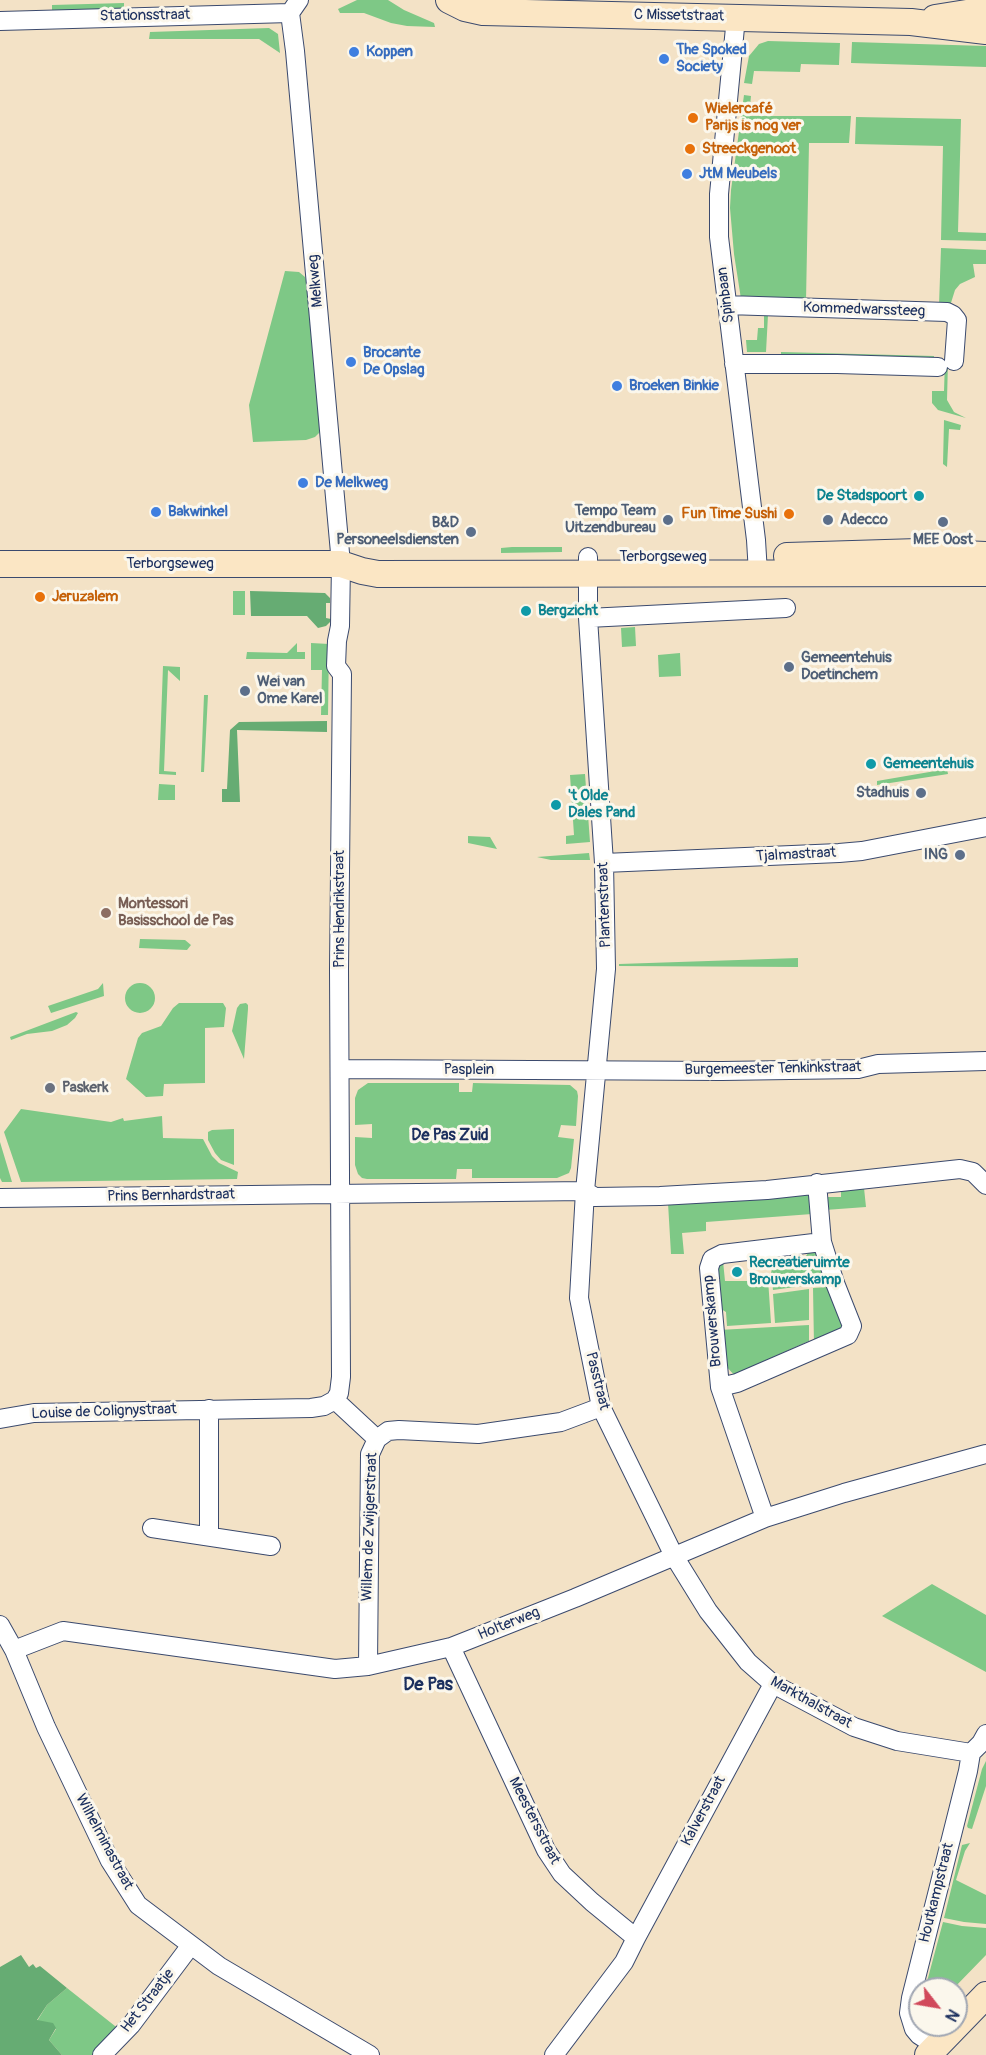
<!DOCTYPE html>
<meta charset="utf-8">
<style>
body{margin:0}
#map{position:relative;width:986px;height:2055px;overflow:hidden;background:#f3e2c6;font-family:Pangolin,sans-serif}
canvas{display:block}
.north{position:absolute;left:908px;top:1977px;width:60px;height:60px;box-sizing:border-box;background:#fbf7ec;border:2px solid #a1a7b3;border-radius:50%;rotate:121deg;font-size:16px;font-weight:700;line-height:24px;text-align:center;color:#1b2f5e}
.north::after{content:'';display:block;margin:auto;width:21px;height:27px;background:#d1495b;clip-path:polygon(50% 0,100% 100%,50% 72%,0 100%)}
</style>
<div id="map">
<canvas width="986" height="2055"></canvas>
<div class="north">N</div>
</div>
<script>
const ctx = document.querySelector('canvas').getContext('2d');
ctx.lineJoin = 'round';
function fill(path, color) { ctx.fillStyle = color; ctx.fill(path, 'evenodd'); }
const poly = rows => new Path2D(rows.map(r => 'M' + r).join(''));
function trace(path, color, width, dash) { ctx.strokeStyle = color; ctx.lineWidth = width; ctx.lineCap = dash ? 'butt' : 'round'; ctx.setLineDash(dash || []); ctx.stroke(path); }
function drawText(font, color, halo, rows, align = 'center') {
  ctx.font = font + ' Pangolin,sans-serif'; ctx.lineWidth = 6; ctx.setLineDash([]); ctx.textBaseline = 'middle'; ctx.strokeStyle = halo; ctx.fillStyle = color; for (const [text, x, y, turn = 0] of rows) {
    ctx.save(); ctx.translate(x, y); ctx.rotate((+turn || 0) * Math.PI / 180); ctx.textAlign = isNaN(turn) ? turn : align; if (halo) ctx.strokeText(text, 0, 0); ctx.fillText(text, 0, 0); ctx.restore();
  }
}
fill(poly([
 [357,0,388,0,404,10,434,23,435,27,407,26,391,23,364,13,340,13,338,9],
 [124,3,124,11,52,13,52,5],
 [269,28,278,34,280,53,259,39,149,39,150,32],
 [768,41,840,43,839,65,801,64,800,72,754,71,752,84,744,83,749,56,759,44],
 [852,42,986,46,986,67,851,63],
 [744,95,751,96,749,116,851,116,849,143,809,143,806,301,741,299,734,254,730,208,731,190],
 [856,117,961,119,958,232,986,233,986,241,941,240,943,146,855,144],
 [941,248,986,250,986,264,973,264,975,277,960,284,955,290,950,306,939,305],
 [285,271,299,272,305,277,307,283,322,426,319,433,315,437,306,440,253,442,249,405],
 [764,315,768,315,766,352,747,352,746,340,757,340,758,328,764,328],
 [781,352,934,356,934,360,781,358],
 [945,361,948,361,947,400,954,412,966,418,938,410,932,403,932,391,944,391],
 [944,420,961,425,960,430,949,429,947,467,943,464],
 [512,547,562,547,562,552,501,553,501,548],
 [233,591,245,591,245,615,233,615],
 [635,627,636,646,622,647,621,628],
 [297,643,297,652,305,652,305,659,246,659,247,652,287,653],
 [311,643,329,644,328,715,321,715,322,670,311,670],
 [680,653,681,676,659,677,658,655],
 [163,666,180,667,180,681,168,670,164,771,176,772,176,775,159,774],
 [204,695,208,695,204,772,201,772],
 [947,769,948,774,877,785,877,781],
 [585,774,590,842,566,844,566,836,574,835,570,775],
 [159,784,175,785,175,800,158,800],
 [468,836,490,837,497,849,468,843],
 [589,853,590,860,551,860,537,857],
 [140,939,185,940,191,945,187,950,139,948],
 [798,958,798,967,619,966,619,964],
 [103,983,104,996,51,1013,48,1006,98,989],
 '125 998a15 15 0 1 1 30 0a15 15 0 1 1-30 0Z',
 [179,1003,223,1003,226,1008,224,1027,205,1028,205,1083,164,1084,163,1096,146,1097,126,1079,138,1038,142,1033,161,1026,173,1008],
 [246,1003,248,1005,248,1009,244,1059,232,1031,237,1008,240,1004],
 [76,1012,78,1013,75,1018,67,1025,52,1031,27,1034,11,1040,10,1037],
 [368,1083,459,1083,459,1092,472,1092,473,1083,570,1085,577,1091,578,1096,576,1126,561,1125,558,1137,574,1139,571,1168,569,1173,557,1178,472,1178,472,1169,457,1169,456,1179,367,1179,362,1178,358,1174,355,1165,355,1137,372,1138,372,1124,355,1125,355,1098,358,1090],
 [21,1109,111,1122,123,1118,124,1121,162,1116,163,1138,203,1139,212,1156,219,1163,238,1172,237,1179,21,1182,4,1132],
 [234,1129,234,1165,221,1160,215,1153,208,1140,208,1132,212,1130],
 [0,1142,12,1182,2,1182,0,1178],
 [864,1188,866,1207,825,1210,823,1197,841,1197,841,1190],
 [811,1189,812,1214,706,1222,706,1231,682,1233,684,1254,671,1254,668,1203],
 [810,1250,816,1252,832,1282,773,1290,771,1273,772,1269,776,1268,775,1258,806,1256],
 [723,1261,725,1281,749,1281,768,1279,771,1323,727,1326,726,1312,721,1309,720,1284,714,1280,714,1265],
 [828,1287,844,1330,814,1345,813,1288],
 [809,1289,809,1320,775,1323,773,1294],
 [809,1325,809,1341,762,1362,764,1366,735,1376,726,1366,719,1330],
 [932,1584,986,1615,986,1672,882,1616],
 [986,1761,986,1786,972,1829,968,1828,967,1826,982,1769],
 [970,1843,965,1851,956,1880,986,1895,986,1924,964,1922,944,1918,962,1845],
 [943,1922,962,1926,986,1928,986,1955,953,1989,925,1989],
 [67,1988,120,2030,92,2055,62,2055,49,2040,56,2029,37,2021,47,2005]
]), '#7ec886');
fill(poly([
 [250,591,325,593,330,598,330,603,326,603,326,618,331,619,330,622,326,626,318,628,307,616,251,616],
 [327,721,327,732,237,730,240,802,222,802,222,789,227,789,230,730,239,722],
 [21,1955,29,1967,33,1964,36,1968,40,1966,67,1988,47,2005,37,2020,53,2023,56,2028,49,2040,62,2055,0,2055,0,1967]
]), '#66ac73');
const street = poly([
 [299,0,290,13,295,51,341,564,340,626,337,641,336,666,342,674,339,969,341,1377,339,1393,335,1400,377,1439,370,1454,368,1666],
 [736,17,719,194,719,237,756,540,758,573],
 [0,21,290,13],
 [727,305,947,312,953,315,957,320,954,361],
 [734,364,837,364,938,367],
 [588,557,588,618,604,863,606,969,585,1191,579,1298,601,1407,674,1556,708,1611,748,1662,773,1684,854,1727,897,1741,971,1753],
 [588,618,786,608],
 [604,863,839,853,862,851,986,827],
 [341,1069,722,1071,858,1069,878,1064,986,1061],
 [817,1183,822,1242],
 [0,1198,585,1191,595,1197,660,1196,767,1190,960,1169,973,1172,986,1185],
 [720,1387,737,1383,848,1335,852,1326,835,1283,822,1242,722,1254,712,1259,709,1268,720,1387,765,1518],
 [0,1419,34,1413,311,1408,324,1406,335,1400],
 [377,1439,388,1431,399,1430,478,1434,561,1422,601,1407],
 [152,1528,271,1546],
 [209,1535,209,1409],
 [0,1625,14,1650,46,1727,110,1861,138,1905,219,1966,370,2055],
 [451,1647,546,1850,562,1874,592,1902,636,1938,624,1962,554,2055],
 [14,1650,63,1631,335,1669,368,1666,451,1647,575,1598,765,1518,844,1493,986,1454],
 [636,1938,773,1684],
 [936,2046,919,2035,914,2029,909,2013,911,1998,968,1771,971,1753,981,1743,986,1734],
 [102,2055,131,2025,191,1945]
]);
const secondary = poly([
 [449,0,465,8,483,12,911,22,986,31],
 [935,18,986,10],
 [787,556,918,552,986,555],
 [0,564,341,564,362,571,378,574,986,573],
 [928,2055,986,1995]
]);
trace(street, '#3b4a6e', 20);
trace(secondary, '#3b4a6e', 28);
trace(street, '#fff', 18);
trace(secondary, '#fbe6c4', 26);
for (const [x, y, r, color] of [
 [354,52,6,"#3f7fe0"],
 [664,59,6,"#3f7fe0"],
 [693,118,6,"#e8710a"],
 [690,149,6,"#e8710a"],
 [687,174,6,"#3f7fe0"],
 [351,362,6,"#3f7fe0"],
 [617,386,6,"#3f7fe0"],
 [303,483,6,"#3f7fe0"],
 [919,496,6,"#0f9aa8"],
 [156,512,6,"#3f7fe0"],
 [789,514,6,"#e8710a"],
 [668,520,6,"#5c6f8a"],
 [828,520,6,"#5c6f8a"],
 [943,522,6,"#5c6f8a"],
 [471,532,6,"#5c6f8a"],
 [40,597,6,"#e8710a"],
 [526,611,6,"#0f9aa8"],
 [789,667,6,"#5c6f8a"],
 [245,691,6,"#5c6f8a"],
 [871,764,6,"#0f9aa8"],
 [921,793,6,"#5c6f8a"],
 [556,805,6,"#0f9aa8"],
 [960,855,6,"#5c6f8a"],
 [106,913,6,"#8d6e63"],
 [50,1088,6,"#6b7280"],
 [737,1272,6,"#0f9aa8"]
]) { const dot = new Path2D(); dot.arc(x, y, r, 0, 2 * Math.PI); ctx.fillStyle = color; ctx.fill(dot); trace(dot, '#fbf7ec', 2); }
drawText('15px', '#1b2f5e', '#fbf7ec', [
 ["Stationsstraat",145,16,-1],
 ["C Missetstraat",679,16,1],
 ["Melkweg",316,281,-95],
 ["Spinbaan",726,295,-97],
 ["Kommedwarssteeg",864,310,2],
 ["Terborgseweg",663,557],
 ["Terborgseweg",170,564],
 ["Tjalmastraat",796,855,-3],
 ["Plantenstraat",605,905,-92],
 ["Prins Hendrikstraat",340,909,-90],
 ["Burgemeester Tenkinkstraat",773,1069,-1],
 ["Pasplein",469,1070],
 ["Prins Bernhardstraat",171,1196,-1],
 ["Brouwerskamp",713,1321,-95],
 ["Passtraat",597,1381,76],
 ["Louise de Colignystraat",104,1412,-2],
 ["Willem de Zwijgerstraat",370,1527,-88],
 ["Holterweg",509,1624,-22],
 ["Markthalstraat",811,1703,29],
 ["Kalverstraat",704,1811,-62],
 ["Meestersstraat",534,1821,63],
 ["Wilhelminastraat",104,1842,62],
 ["Houtkampstraat",937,1893,-76],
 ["Het Straatje",148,2001,-52]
]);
drawText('bold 15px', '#366cbe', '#fbf7ec', [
 ["The Spoked",676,50],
 ["Society",676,67],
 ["Koppen",366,52],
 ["JtM Meubels",699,174],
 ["Brocante",363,353],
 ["De Opslag",363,370],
 ["Broeken Binkie",629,386],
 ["De Melkweg",315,483],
 ["Bakwinkel",168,512]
], 'left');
drawText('bold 15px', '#c56008', '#fbf7ec', [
 ["Wielercafé",705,109],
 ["Parijs is nog ver",705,126],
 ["Streeckgenoot",702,149],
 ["Fun Time Sushi",777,514,"right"],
 ["Jeruzalem",52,597]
], 'left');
drawText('bold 15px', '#0d838f', '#fbf7ec', [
 ["De Stadspoort",907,496,"right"],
 ["Bergzicht",538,611],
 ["Gemeentehuis",883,764],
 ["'t Olde",568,796],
 ["Dales Pand",568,813],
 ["Recreatieruimte",749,1263],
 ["Brouwerskamp",749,1280]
], 'left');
drawText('bold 15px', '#4e5e75', '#fbf7ec', [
 ["Tempo Team",656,511],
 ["Uitzendbureau",656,528],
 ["Adecco",840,520,"left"],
 ["B&D",459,523],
 ["Personeelsdiensten",459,540],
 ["MEE Oost",943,540,"center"],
 ["Gemeentehuis",801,658,"left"],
 ["Doetinchem",801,675,"left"],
 ["Wei van",257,682,"left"],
 ["Ome Karel",257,699,"left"],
 ["Stadhuis",909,793],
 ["ING",948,855]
], 'right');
drawText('bold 15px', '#785e54', '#fbf7ec', [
 ["Montessori",118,904],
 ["Basisschool de Pas",118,921]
], 'left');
drawText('bold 15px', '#5b616d', '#fbf7ec', [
 ["Paskerk",62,1088]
], 'left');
drawText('bold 16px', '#1b2f5e', '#fbf7ec', [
 ["De Pas Zuid",450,1136]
]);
drawText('bold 18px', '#1b2f5e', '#fbf7ec', [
 ["De Pas",428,1685]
]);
</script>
